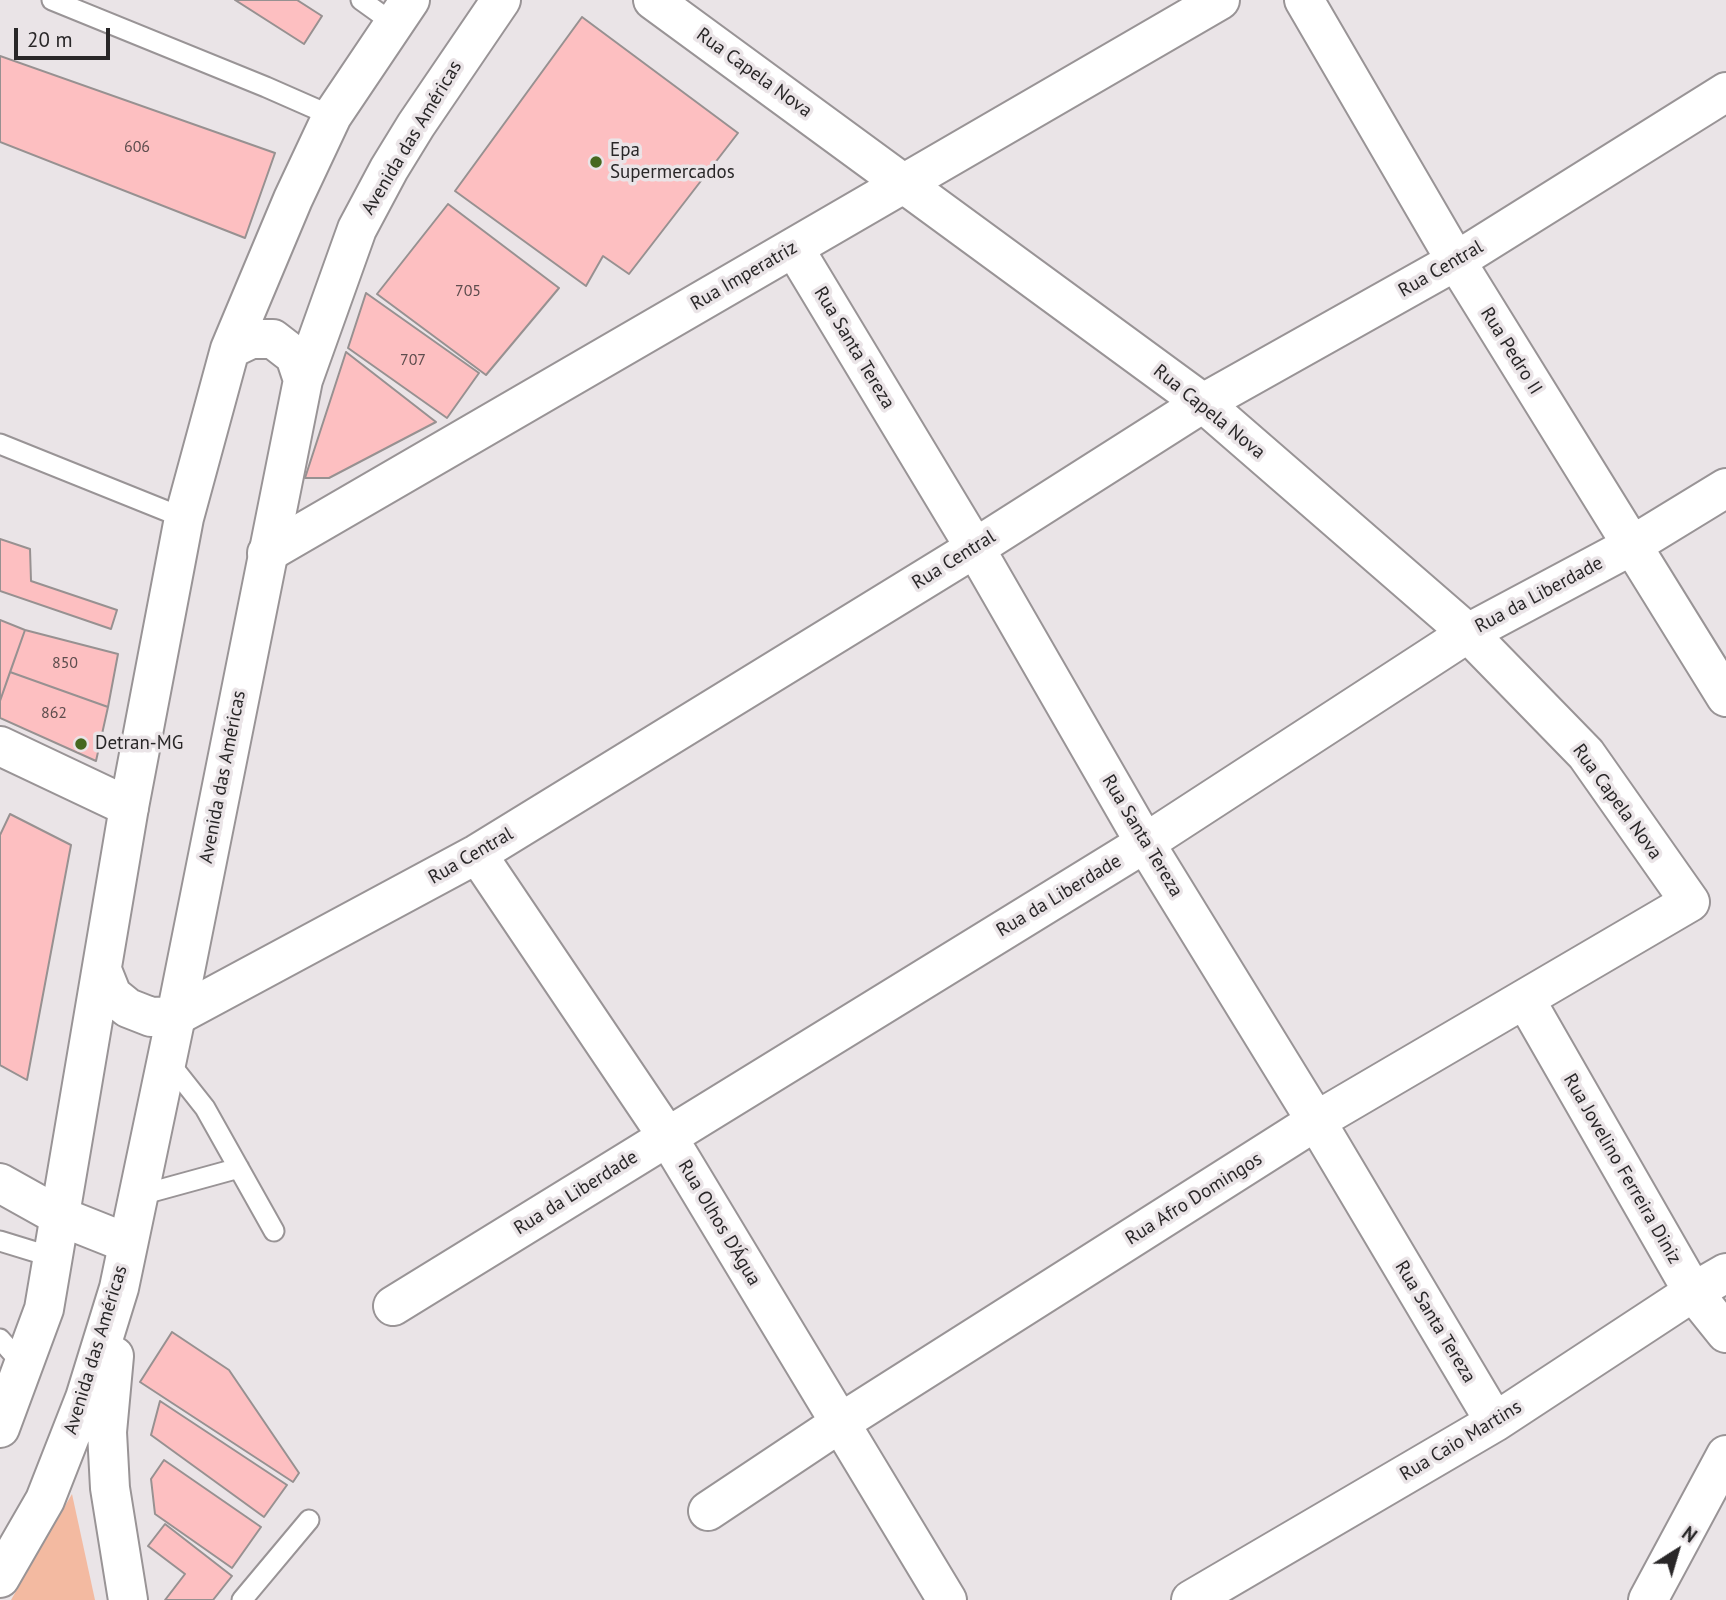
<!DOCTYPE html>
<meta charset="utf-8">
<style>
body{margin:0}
#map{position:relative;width:1726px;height:1600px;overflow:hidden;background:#eae4e7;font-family:"PT Sans",sans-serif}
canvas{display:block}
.north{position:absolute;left:1642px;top:1516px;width:70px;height:70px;-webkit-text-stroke:5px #eae4e7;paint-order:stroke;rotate:37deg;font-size:19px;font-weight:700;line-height:28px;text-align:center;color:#292728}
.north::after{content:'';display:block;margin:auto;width:24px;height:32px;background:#292728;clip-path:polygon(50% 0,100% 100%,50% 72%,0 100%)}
.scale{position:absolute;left:14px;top:28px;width:96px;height:32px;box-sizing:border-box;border:4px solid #292728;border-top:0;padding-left:9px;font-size:21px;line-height:24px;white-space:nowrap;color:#292728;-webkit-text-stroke:5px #eae4e7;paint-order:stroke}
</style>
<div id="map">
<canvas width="1726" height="1600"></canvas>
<div class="north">N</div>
<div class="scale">20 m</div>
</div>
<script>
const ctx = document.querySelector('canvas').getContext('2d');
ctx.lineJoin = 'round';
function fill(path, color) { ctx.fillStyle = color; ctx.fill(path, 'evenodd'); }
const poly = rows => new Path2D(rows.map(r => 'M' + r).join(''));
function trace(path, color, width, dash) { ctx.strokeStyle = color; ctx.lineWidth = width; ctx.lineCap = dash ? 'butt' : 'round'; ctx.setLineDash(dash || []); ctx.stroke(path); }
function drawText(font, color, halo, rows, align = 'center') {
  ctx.font = font + ' "PT Sans",sans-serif'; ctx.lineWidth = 7; ctx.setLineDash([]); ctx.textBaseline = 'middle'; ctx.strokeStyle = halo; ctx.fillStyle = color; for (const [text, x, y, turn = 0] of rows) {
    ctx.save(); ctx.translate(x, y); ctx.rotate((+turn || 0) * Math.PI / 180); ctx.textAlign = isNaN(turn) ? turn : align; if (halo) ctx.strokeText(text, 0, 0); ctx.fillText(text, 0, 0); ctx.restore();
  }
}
fill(poly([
 [72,1494,95,1600,11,1600,56,1521]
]), '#f3baa1');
const building = poly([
 [235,0,297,0,322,16,304,44,235,0],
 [582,17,738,133,629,274,603,256,586,286,455,191,582,17],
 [0,56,275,153,245,238,0,142,0,56],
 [448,204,559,288,486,375,377,294,448,204],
 [366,293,479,373,447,418,348,348,366,293],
 [346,352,436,422,329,478,305,478,346,352],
 [0,539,30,549,31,581,117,610,111,629,0,591,0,539],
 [0,620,25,630,0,701,0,620],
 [25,630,118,654,108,707,10,672,25,630],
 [10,672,108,707,96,761,0,718,0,701,10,672],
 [10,814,71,845,27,1080,0,1065,0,835,10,814],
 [172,1332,229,1370,299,1473,293,1482,140,1382,172,1332],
 [160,1401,287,1485,264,1517,151,1435,160,1401],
 [164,1460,261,1527,232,1568,155,1514,151,1479,164,1460],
 [165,1524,232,1576,213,1600,165,1600,185,1574,148,1546,165,1524]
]);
fill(building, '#fdbfc1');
trace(building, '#979191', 2);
const service = poly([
 [52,0,266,87,332,116],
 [361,0,393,23],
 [0,444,184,518],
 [167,1060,205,1108,274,1231],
 [137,1196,239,1168],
 [0,1241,52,1257],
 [0,1339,23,1365],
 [242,1600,309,1520]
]);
const minor = poly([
 [653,0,1203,403,1468,633,1586,754,1690,902,1316,1121,840,1423,708,1511],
 [1304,0,1456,261,1726,697],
 [794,248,975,548,1145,843,1316,1121,1495,1422],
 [267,553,1220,0],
 [0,746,129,807],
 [477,854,667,1136,947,1600],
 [1525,999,1693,1292,1726,1333],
 [176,1016,477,854,975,548,1203,403,1456,261,1726,92],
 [0,1183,59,1216,127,1243],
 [393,1306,1145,843,1468,633,1631,546,1726,488],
 [1191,1600,1495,1422,1693,1292,1726,1273],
 [1648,1600,1726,1455]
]);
const primary = poly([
 [230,349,251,339,273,339,295,356,303,380],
 [102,970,112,995,128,1008,151,1017,176,1016],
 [114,1356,107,1432,110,1488,128,1600],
 [0,1428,44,1309,129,807,184,518,230,349,293,199,332,116,410,0],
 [0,1578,45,1500,85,1398,119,1288,176,1016,303,380,357,229,389,169,416,125,501,0]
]);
trace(service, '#999496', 23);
trace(minor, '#999496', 42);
trace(primary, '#999496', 42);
trace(service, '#fff', 19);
trace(minor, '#fff', 38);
trace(primary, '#fff', 38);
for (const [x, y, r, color] of [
 [596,162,7,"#46681f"],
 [81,744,7,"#46681f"]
]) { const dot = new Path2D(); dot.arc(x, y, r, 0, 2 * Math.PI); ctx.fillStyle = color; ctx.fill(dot); trace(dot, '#eae4e7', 2.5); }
drawText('16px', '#5e4d4e', null, [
 ["606",137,147],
 ["705",468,291],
 ["707",413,360],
 ["850",65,663],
 ["862",54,713]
]);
drawText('19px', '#292728', '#eae4e7', [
 ["Rua Capela Nova",754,73,36],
 ["Avenida das Américas",412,138,-59],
 ["Rua Central",1441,269,-30],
 ["Rua Imperatriz",744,276,-30],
 ["Rua Santa Tereza",854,348,59],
 ["Rua Pedro II",1511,351,58],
 ["Rua Capela Nova",1209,412,39],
 ["Rua Central",954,560,-32],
 ["Rua da Liberdade",1539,595,-28],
 ["Avenida das Américas",223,777,-79],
 ["Rua Capela Nova",1617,802,54],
 ["Rua Santa Tereza",1142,836,59],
 ["Rua Central",471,856,-30],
 ["Rua da Liberdade",1059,896,-31],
 ["Rua Jovelino Ferreira Diniz",1622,1169,60],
 ["Rua da Liberdade",576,1193,-32],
 ["Rua Afro Domingos",1194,1199,-32],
 ["Rua Olhos D'Água",719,1223,59],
 ["Rua Santa Tereza",1435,1322,59],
 ["Avenida das Américas",96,1350,-73],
 ["Rua Caio Martins",1461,1441,-31]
]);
drawText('19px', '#292728', '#eae4e7', [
 ["Epa",610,151],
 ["Supermercados",610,173],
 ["Detran-MG",95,744]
], 'left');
</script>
